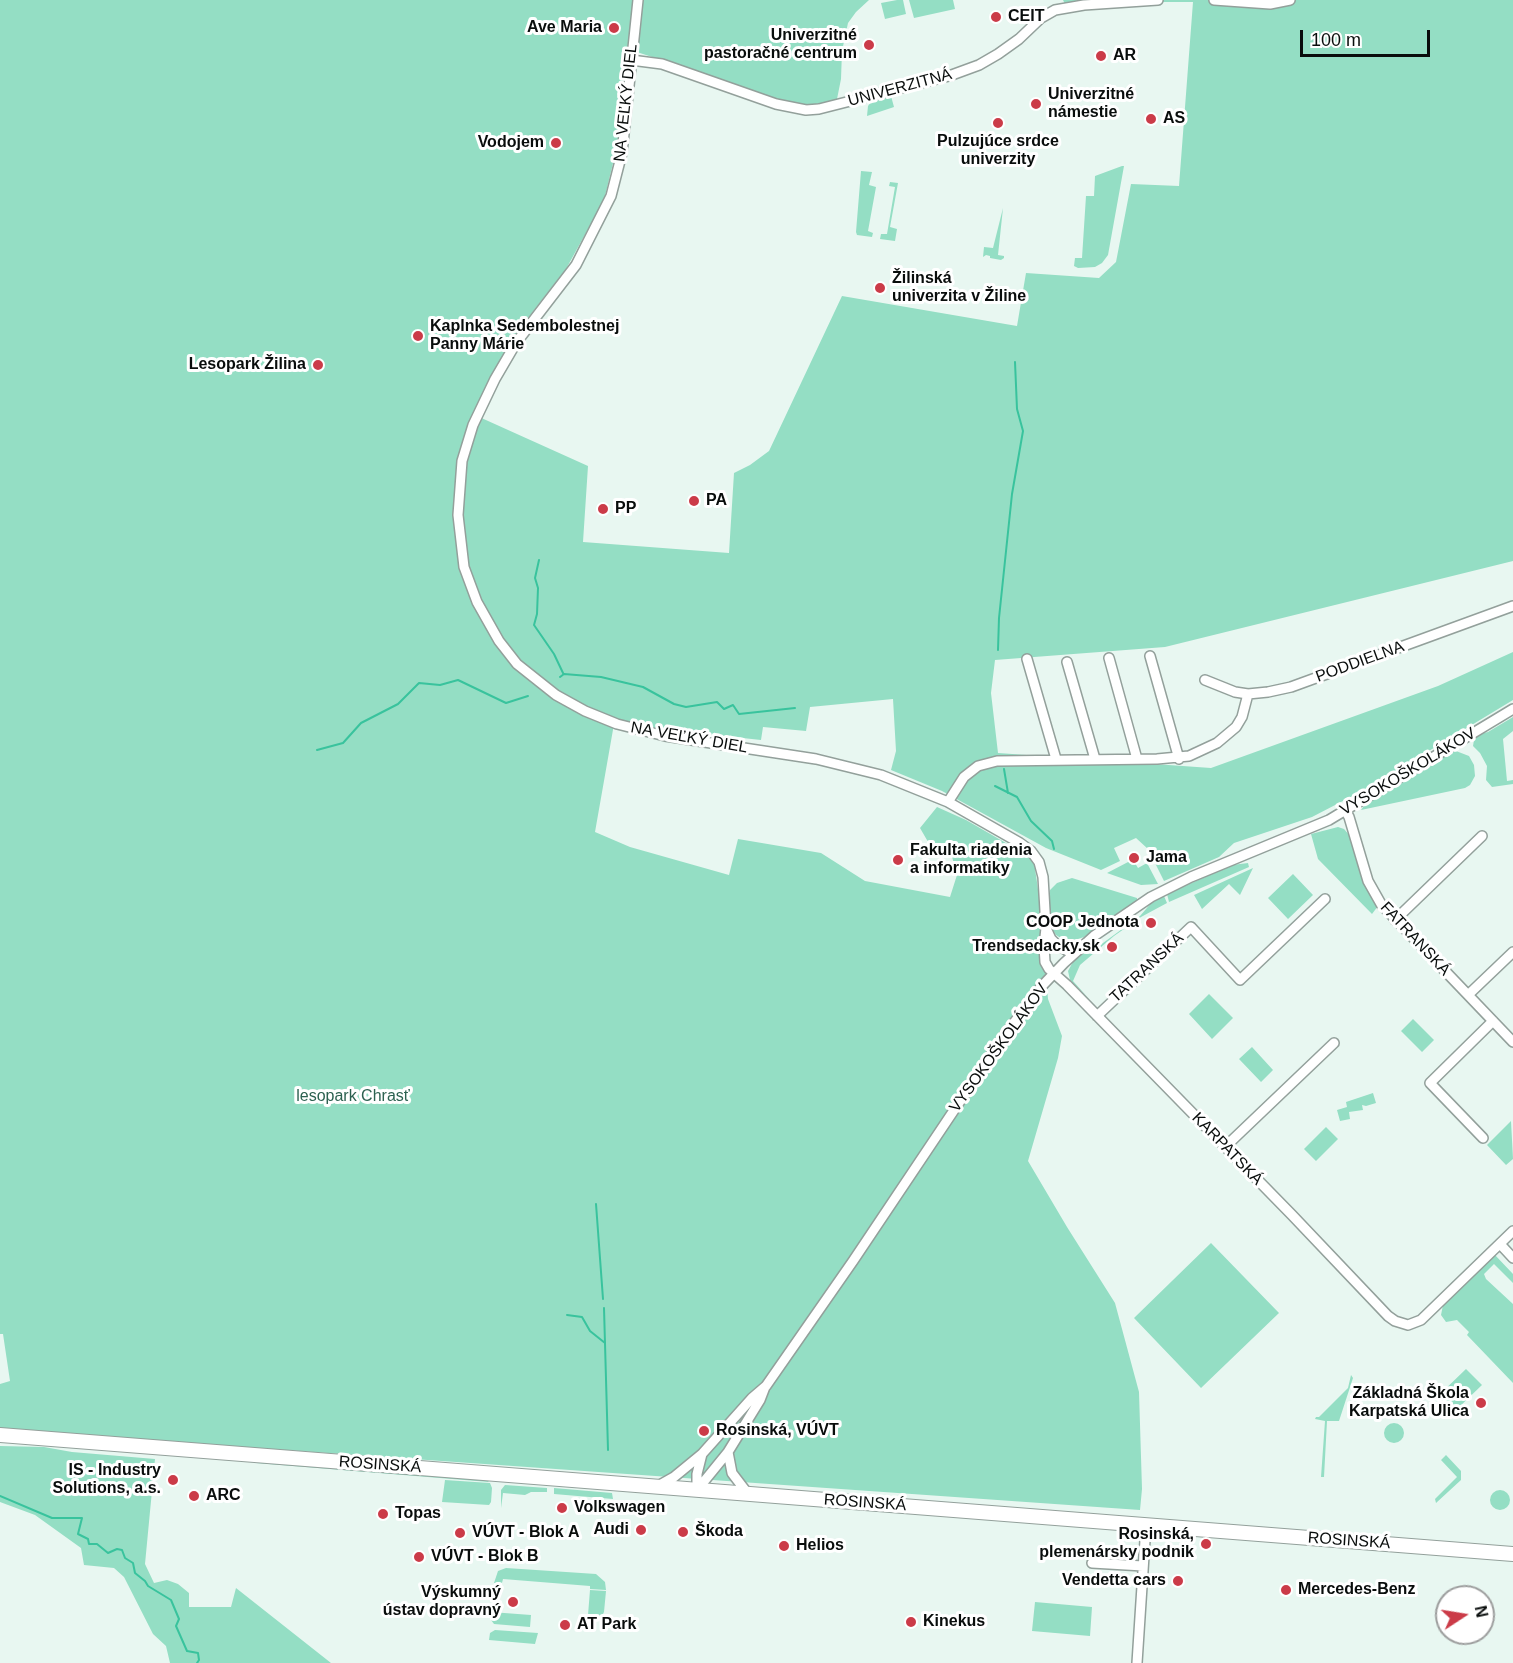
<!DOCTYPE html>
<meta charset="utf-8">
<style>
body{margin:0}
#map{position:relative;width:1513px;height:1663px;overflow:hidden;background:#e8f7f1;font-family:Helvetica,sans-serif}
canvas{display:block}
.north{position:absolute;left:1435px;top:1585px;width:60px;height:60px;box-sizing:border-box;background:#fff;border:2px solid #9d9e9e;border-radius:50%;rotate:78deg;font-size:16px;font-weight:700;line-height:24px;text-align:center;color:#090d0c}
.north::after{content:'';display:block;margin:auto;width:21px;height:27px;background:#cb3b48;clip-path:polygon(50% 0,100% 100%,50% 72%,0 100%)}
.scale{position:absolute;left:1300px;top:30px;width:130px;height:27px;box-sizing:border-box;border:3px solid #090d0c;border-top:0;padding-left:8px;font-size:18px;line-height:21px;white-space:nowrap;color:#090d0c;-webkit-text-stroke:4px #fff;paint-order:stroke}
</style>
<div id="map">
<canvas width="1513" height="1663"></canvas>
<div class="north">N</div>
<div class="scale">100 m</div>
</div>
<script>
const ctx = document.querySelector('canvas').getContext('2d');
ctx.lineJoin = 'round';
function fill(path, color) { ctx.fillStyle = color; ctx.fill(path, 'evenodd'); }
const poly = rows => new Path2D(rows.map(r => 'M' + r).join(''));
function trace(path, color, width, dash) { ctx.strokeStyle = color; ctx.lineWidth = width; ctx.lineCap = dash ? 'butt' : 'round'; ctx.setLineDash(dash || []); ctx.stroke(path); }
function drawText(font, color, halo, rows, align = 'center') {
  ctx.font = font + ' Helvetica,sans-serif'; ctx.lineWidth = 6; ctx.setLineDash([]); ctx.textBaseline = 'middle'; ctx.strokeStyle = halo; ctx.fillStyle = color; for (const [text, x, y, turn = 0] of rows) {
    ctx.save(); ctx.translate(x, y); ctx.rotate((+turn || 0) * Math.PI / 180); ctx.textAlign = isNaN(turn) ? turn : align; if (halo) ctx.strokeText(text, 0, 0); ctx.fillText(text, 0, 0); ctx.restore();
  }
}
fill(poly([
 [0,0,869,0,856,12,848,23,842,51,841,79,837,99,805,108,628,49,625,55,617,147,604,200,566,269,520,328,477,416,588,466,583,542,729,553,734,473,750,465,769,451,842,296,1017,326,1026,273,1099,278,1116,262,1131,184,1179,186,1193,2,1122,2,1066,6,1063,0,1513,0,1513,561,1165,647,995,660,991,693,998,753,1211,768,1438,686,1513,652,1513,700,1366,789,1312,817,1234,843,1219,857,1164,881,1148,849,1136,838,1114,848,1120,861,1101,870,1046,848,942,791,891,770,896,751,893,699,810,707,806,731,763,727,761,740,614,724,595,832,630,847,729,875,738,839,821,853,865,881,950,897,957,875,951,853,931,847,920,828,937,807,966,820,1025,854,1034,862,1039,896,1048,999,1062,1036,1058,1058,1028,1161,1067,1227,1115,1303,1139,1392,1142,1489,1140,1510,0,1430,0,1384,10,1381,3,1334,0,1334],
 [897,0,903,0,906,14,885,19,881,3],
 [909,0,953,0,955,9,914,18],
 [891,96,894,107,867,116,868,106,871,102],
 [1122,166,1124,166,1108,255,1102,263,1095,267,1078,268,1074,266,1075,258,1082,258,1086,196,1094,196,1095,176],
 [861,171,872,172,869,185,876,187,868,231,873,233,872,237,857,235,856,232],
 [890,182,898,183,890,227,897,229,895,241,880,239,881,234,887,234,895,187,889,186],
 [1003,208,998,255,1004,256,1004,258,1001,260,990,258,990,256,986,255,983,257,984,247,993,248],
 [1513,717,1513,731,1503,739,1507,781,1513,780,1513,784,1492,787,1486,780,1487,766,1480,753,1473,746,1474,740,1480,734,1488,732],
 [1456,751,1469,756,1474,765,1475,776,1470,785,1465,788,1361,810,1366,803,1375,797,1450,752],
 [1338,827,1344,829,1351,837,1365,884,1378,906,1372,914,1318,859,1311,834],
 [1130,861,1132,865,1135,863,1138,868,1147,863,1158,884,1141,885,1107,873],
 [1248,863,1249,867,1169,902,1167,894,1232,865],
 [1253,868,1240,895,1229,884,1202,909,1194,895],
 [1293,874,1313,895,1288,919,1268,898],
 [1072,878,1137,898,1137,900,1084,937,1075,940,1064,940,1056,935,1051,927,1049,895,1050,890,1057,883],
 [1164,896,1167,903,1141,917,1114,936,1080,965,1073,981,1090,1000,1070,980,1068,971,1074,960,1085,950,1103,943,1140,916,1152,902],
 [1209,994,1233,1018,1212,1039,1189,1014],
 [1413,1019,1434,1040,1422,1052,1401,1031],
 [1252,1047,1273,1070,1261,1082,1239,1059],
 [1373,1093,1376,1103,1366,1106,1362,1105,1363,1110,1349,1112,1350,1119,1340,1121,1337,1110,1347,1107,1346,1102],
 [1511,1121,1513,1159,1506,1165,1487,1145],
 [1326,1127,1338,1139,1316,1161,1304,1149],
 [1211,1243,1279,1313,1201,1388,1134,1318],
 [1495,1255,1513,1274,1513,1283,1494,1264,1484,1274,1486,1279,1513,1304,1513,1383,1467,1335,1469,1332,1457,1320,1446,1322,1441,1315,1443,1305],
 [1466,1369,1482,1385,1454,1412,1438,1396],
 [1351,1375,1353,1378,1339,1421,1327,1421,1324,1477,1321,1477,1325,1421,1315,1419,1316,1417,1319,1417,1348,1388],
 '1384 1433a10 10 0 1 1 20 0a10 10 0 1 1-20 0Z',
 [0,1446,44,1447,72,1452,155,1459,145,1564,154,1583,167,1580,178,1584,189,1593,189,1607,231,1607,236,1588,331,1663,170,1663,166,1646,153,1634,124,1577,114,1568,84,1565,81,1548,35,1515,0,1502],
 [1446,1455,1461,1471,1461,1480,1436,1503,1435,1499,1457,1477,1441,1460],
 [262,1462,486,1479,489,1482,256,1463],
 [445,1480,490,1483,492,1488,491,1502,489,1505,442,1502],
 [505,1485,547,1488,547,1492,531,1492,525,1495,503,1493,501,1508,501,1490],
 [554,1488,612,1493,613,1499,554,1494],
 '1490 1500a10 10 0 1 1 20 0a10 10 0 1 1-20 0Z',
 [506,1568,596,1574,605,1582,606,1590,590,1589,590,1586,503,1579,502,1583,494,1583,498,1571],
 [590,1590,606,1591,604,1612,602,1616,588,1615],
 [1035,1602,1092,1607,1090,1636,1032,1631],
 [491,1612,531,1615,530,1627,494,1624,491,1620],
 [495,1630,538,1633,535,1644,489,1640,490,1633]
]), '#94dec4');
trace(poly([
 [539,560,535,578,538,588,537,614,534,625,554,654,563,673],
 [998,650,999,618,1012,494,1023,431,1017,409,1015,362],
 [560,677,564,674,601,677,643,687,674,704,686,707,717,702,724,709,733,705,739,714,795,708],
 [317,750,343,743,361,723,398,704,419,683,440,685,458,680,506,703,528,696],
 [1004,769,1008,793],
 [995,786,1017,797,1031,821,1052,841,1054,849],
 [596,1204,603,1299],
 [604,1308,608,1450],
 [567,1315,582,1317,590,1331,605,1343],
 [0,1496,52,1518,82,1518,78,1534,88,1539,89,1544,97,1544,108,1553,117,1549,122,1550,125,1558,133,1563,135,1573,145,1581,148,1586,171,1600,179,1619,176,1626,187,1651,198,1653,199,1660,197,1663]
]), '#39c39d', 2);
const street = poly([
 [638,0,622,153,611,196,576,265,516,343,495,379,473,425,462,461,458,515,464,567,477,602,499,641,517,664,556,695,585,711,617,724,665,736,816,759,881,775,948,802,1020,843,1031,851,1039,862,1043,877,1046,928,1044,946,1045,962,1049,969,1067,985,1292,1215,1388,1316,1395,1321,1408,1325,1421,1320,1513,1231],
 [1214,0,1270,4,1290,0],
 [631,60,662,64,776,104,806,110,819,109,949,76,979,65,998,54,1019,39,1041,18,1055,10,1084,5,1158,0],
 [1150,656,1179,759],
 [1109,658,1137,759],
 [1027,659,1056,759],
 [1067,662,1095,759],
 [1205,680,1235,692,1248,694,1268,692,1291,687,1513,606],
 [948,802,964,777,978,766,997,761,1157,759,1189,756,1217,743,1236,727,1242,717,1248,694],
 [1345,810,1349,817,1368,881,1381,904,1513,1042],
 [1395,920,1482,836],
 [1046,928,1051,939,1056,944,1073,954],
 [1468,995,1513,952],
 [1097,1016,1191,927,1240,980,1325,899],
 [1483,1138,1430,1083,1493,1021],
 [1225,1147,1334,1043],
 [1500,1244,1513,1258],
 [728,1452,732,1473,748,1494],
 [658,1486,674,1477,702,1454],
 [697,1490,697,1474,702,1454,752,1398,766,1386,853,1261,1001,1040,1041,987,1064,963,1094,936,1151,897,1191,877,1329,820,1513,709],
 [697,1490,728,1452,760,1400,765,1387],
 [1092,1563,1143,1566],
 [1137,1663,1146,1525]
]);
const secondary = poly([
 [0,1435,1513,1554]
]);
trace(street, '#93a09b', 12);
trace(secondary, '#93a09b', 16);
trace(street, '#fff', 9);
trace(secondary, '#fff', 14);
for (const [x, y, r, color] of [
 [996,17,6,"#cb3b48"],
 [614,28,6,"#cb3b48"],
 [869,45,6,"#cb3b48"],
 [1101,56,6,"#cb3b48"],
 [1036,104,6,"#cb3b48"],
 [1151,119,6,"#cb3b48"],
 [998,123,6,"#cb3b48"],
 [556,143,6,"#cb3b48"],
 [880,288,6,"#cb3b48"],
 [418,336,6,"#cb3b48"],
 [318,365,6,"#cb3b48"],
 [694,501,6,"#cb3b48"],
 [603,509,6,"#cb3b48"],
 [1134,858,6,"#cb3b48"],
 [898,860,6,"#cb3b48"],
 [1151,923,6,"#cb3b48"],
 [1112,947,6,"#cb3b48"],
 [1481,1403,6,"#cb3b48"],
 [704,1431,6,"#cb3b48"],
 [173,1480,6,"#cb3b48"],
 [194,1496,6,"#cb3b48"],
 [562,1508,6,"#cb3b48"],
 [383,1514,6,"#cb3b48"],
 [641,1530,6,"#cb3b48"],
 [683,1532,6,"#cb3b48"],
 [460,1533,6,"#cb3b48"],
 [1206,1544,6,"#cb3b48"],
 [784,1546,6,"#cb3b48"],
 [419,1557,6,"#cb3b48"],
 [1178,1581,6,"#cb3b48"],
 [1286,1590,6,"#cb3b48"],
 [513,1602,6,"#cb3b48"],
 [911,1622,6,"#cb3b48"],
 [565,1625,6,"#cb3b48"]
]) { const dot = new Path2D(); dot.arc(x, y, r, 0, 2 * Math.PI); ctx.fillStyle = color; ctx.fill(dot); trace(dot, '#fff', 2); }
drawText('bold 16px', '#090d0c', '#fff', [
 ["CEIT",1008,17],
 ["Ave Maria",602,28,"right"],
 ["Univerzitné",857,36,"right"],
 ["pastoračné centrum",857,54,"right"],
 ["AR",1113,56],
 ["Univerzitné",1048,95],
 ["námestie",1048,113],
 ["AS",1163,119],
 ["Pulzujúce srdce",998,142,"center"],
 ["univerzity",998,160,"center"],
 ["Vodojem",544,143,"right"],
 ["Žilinská",892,279],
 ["univerzita v Žiline",892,297],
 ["Kaplnka Sedembolestnej",430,327],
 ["Panny Márie",430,345],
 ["Lesopark Žilina",306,365,"right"],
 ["PA",706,501],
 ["PP",615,509],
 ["Fakulta riadenia",910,851],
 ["a informatiky",910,869],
 ["Jama",1146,858],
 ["COOP Jednota",1139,923,"right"],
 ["Trendsedacky.sk",1100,947,"right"],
 ["Základná Škola",1469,1394,"right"],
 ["Karpatská Ulica",1469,1412,"right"],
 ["Rosinská, VÚVT",716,1431],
 ["IS - Industry",161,1471,"right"],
 ["Solutions, a.s.",161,1489,"right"],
 ["ARC",206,1496],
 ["Volkswagen",574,1508],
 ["Topas",395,1514],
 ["Audi",629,1530,"right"],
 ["Škoda",695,1532],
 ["VÚVT - Blok A",472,1533],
 ["Rosinská,",1194,1535,"right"],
 ["plemenársky podnik",1194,1553,"right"],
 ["Helios",796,1546],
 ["VÚVT - Blok B",431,1557],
 ["Vendetta cars",1166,1581,"right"],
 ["Mercedes-Benz",1298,1590],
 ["Výskumný",501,1593,"right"],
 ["ústav dopravný",501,1611,"right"],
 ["Kinekus",923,1622],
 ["AT Park",577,1625]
], 'left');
drawText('16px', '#090d0c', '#fff', [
 ["UNIVERZITNÁ",900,88,-15],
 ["NA VEĽKÝ DIEL",626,103,-84],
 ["PODDIELNA",1360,662,-20],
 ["NA VEĽKÝ DIEL",689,738,10],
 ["VYSOKOŠKOLÁKOV",1408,772,-31],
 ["FATRANSKÁ",1415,939,47],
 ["TATRANSKÁ",1147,968,-43],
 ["VYSOKOŠKOLÁKOV",999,1048,-54],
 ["KARPATSKÁ",1227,1149,46],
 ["ROSINSKÁ",380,1465,4],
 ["ROSINSKÁ",865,1503,4],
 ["ROSINSKÁ",1349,1541,4]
]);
drawText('16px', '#2c6150', '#fff', [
 ["lesopark Chrasť",353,1097]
]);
</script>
